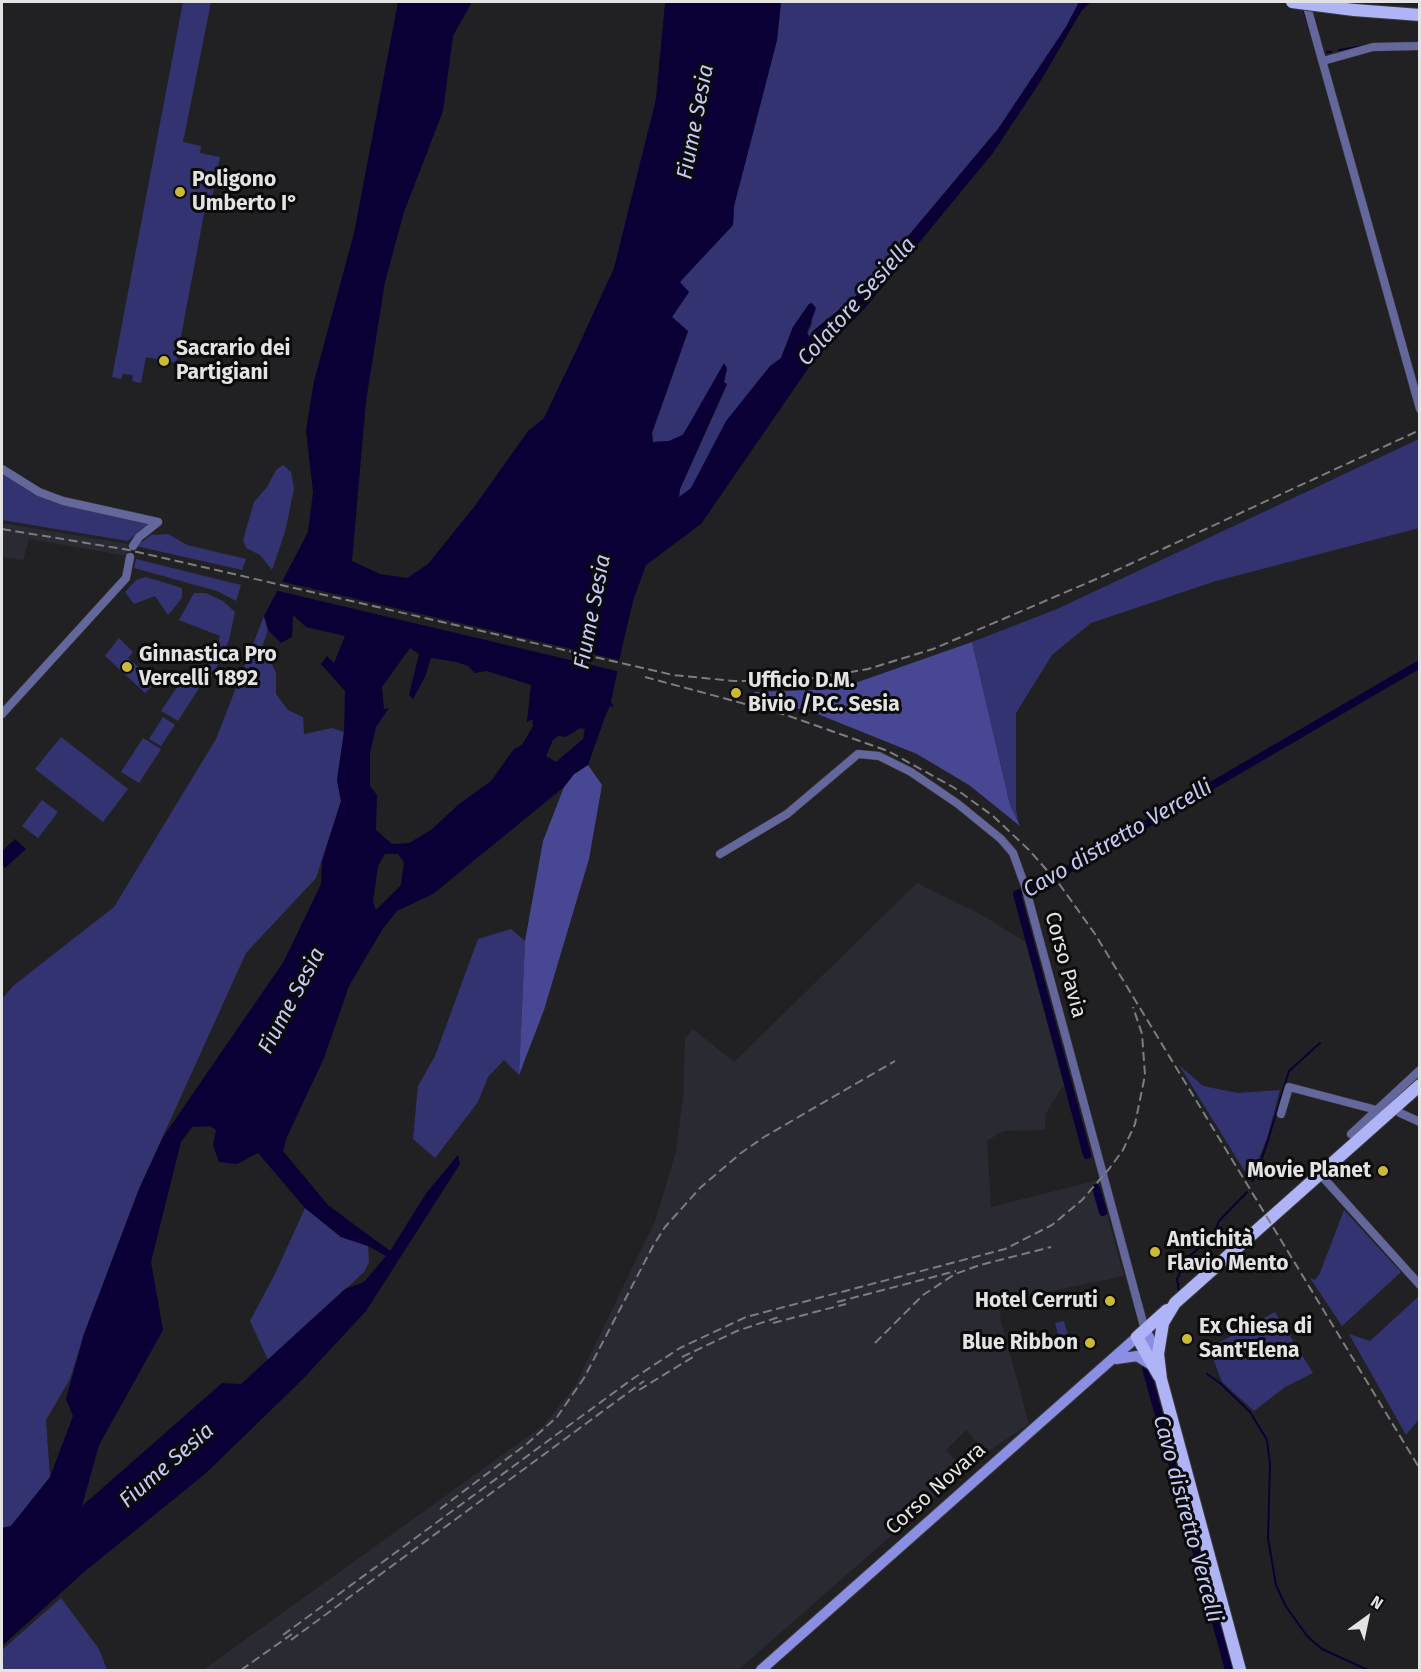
<!DOCTYPE html>
<meta charset="utf-8">
<style>
body{margin:0}
#map{position:relative;width:1421px;height:1672px;overflow:hidden;background:#212124;font-family:"Fira Sans",sans-serif}
canvas{display:block}
.frame{position:absolute;inset:0;border:3px solid #e3e3e4;pointer-events:none}
.north{position:absolute;left:1337px;top:1588px;width:60px;height:60px;-webkit-text-stroke:4px #0b0b0c;paint-order:stroke;rotate:33deg;font-size:16px;font-weight:700;line-height:24px;text-align:center;color:#e3e3e4}
.north::after{content:'';display:block;margin:auto;width:21px;height:27px;background:#e3e3e4;clip-path:polygon(50% 0,100% 100%,50% 72%,0 100%)}
</style>
<div id="map">
<canvas width="1421" height="1672"></canvas>
<div class="frame"></div>
<div class="north">N</div>
</div>
<script>
const ctx = document.querySelector('canvas').getContext('2d');
ctx.lineJoin = 'round';
function fill(path, color) { ctx.fillStyle = color; ctx.fill(path, 'evenodd'); }
const poly = rows => new Path2D(rows.map(r => 'M' + r).join(''));
function trace(path, color, width, dash) { ctx.strokeStyle = color; ctx.lineWidth = width; ctx.lineCap = dash ? 'butt' : 'round'; ctx.setLineDash(dash || []); ctx.stroke(path); }
function drawText(font, color, halo, rows, align = 'center') {
  ctx.font = font + ' "Fira Sans",sans-serif'; ctx.lineWidth = 6; ctx.setLineDash([]); ctx.textBaseline = 'middle'; ctx.strokeStyle = halo; ctx.fillStyle = color; for (const [text, x, y, turn = 0] of rows) {
    ctx.save(); ctx.translate(x, y); ctx.rotate((+turn || 0) * Math.PI / 180); ctx.textAlign = isNaN(turn) ? turn : align; if (halo) ctx.strokeText(text, 0, 0); ctx.fillText(text, 0, 0); ctx.restore();
  }
}
fill(poly([
 [2,523,128,544,127,556,29,539,23,560,2,557],
 [917,883,982,915,1027,943,1067,1087,1062,1087,1045,1115,1045,1130,1003,1131,987,1141,991,1207,1098,1180,1124,1276,999,1302,1001,1321,1029,1424,986,1453,966,1430,946,1450,965,1471,738,1670,203,1670,544,1425,575,1386,655,1221,676,1152,683,1098,685,1038,693,1029,734,1062]
]), '#292a32');
fill(poly([
 [183,2,211,2,183,142,201,146,200,153,220,157,212,198,207,198,176,363,146,357,141,383,132,381,133,375,123,374,121,379,112,377],
 [781,2,1079,2,1066,27,998,129,862,291,813,331,810,337,807,334,812,324,812,304,809,304,793,327,781,358,770,367,691,488,684,496,679,497,680,489,727,385,724,382,727,368,682,435,669,441,653,442,652,433,688,332,672,317,689,292,679,282,733,225,734,206,777,40],
 [1419,439,1419,528,1216,581,1091,623,1052,655,1016,713,1016,811,1019,824,1010,805,972,642,1057,609],
 [283,465,291,472,294,489,285,532,272,570,260,555,246,548,243,540,254,502,267,487,276,470],
 [2,474,29,491,59,504,151,524,139,531,128,541,2,520],
 [168,534,187,545,246,559,242,570,136,546,151,535],
 [136,559,241,585,236,601,217,591,134,568],
 [146,577,182,588,182,598,168,615,155,596,134,604,125,592,136,580],
 [194,593,206,593,223,601,235,612,229,640,208,685,200,681,216,652,220,636,179,620],
 [264,616,268,630,261,650,268,656,276,673,276,694,288,710,303,717,304,734,332,728,344,732,337,780,341,801,316,878,246,953,139,1189,84,1334,70,1379,46,1420,50,1477,11,1526,2,1528,2,999,13,986,114,907,216,739],
 [119,638,133,652,128,658,152,679,157,674,161,677,145,693,105,656],
 [183,678,199,688,178,721,161,711],
 [163,717,175,725,161,746,149,739],
 [61,737,128,789,103,822,35,769],
 [143,738,161,749,139,783,121,772],
 [42,800,58,812,38,838,22,826],
 [511,929,525,941,519,1075,504,1060,488,1077,478,1102,435,1158,413,1139,418,1086,435,1056,478,939],
 [1179,1065,1203,1086,1238,1093,1280,1090,1267,1138,1250,1180],
 [305,1208,341,1237,368,1246,369,1262,364,1272,268,1360,250,1321,275,1274],
 [1344,1210,1401,1272,1342,1326,1310,1278,1315,1280,1320,1273],
 [1419,1296,1419,1419,1406,1435,1349,1334,1370,1341],
 [1275,1312,1313,1373,1285,1387,1254,1411,1222,1382,1209,1348],
 [1064,1321,1071,1346,1062,1349,1055,1323],
 [61,1598,99,1649,107,1670,2,1670,2,1650]
]), '#333371');
fill(poly([
 [972,642,1010,805,1020,826,969,785,917,754,815,713,755,698,754,692,838,689],
 [588,765,602,785,589,859,544,1010,519,1075,525,941,543,841,564,787,574,774]
]), '#474794');
fill(poly([
 [398,2,472,2,453,36,443,111,404,212,385,282,366,401,352,561,380,574,407,578,428,564,474,507,528,431,544,418,577,349,614,268,656,99,665,2,781,2,777,40,734,206,733,225,680,282,689,292,672,317,688,331,652,433,653,442,669,441,683,435,724,363,727,368,724,382,727,384,680,489,679,497,691,488,726,421,770,366,781,358,793,327,809,304,812,303,816,308,807,333,810,337,813,331,862,291,998,129,1066,27,1079,2,1091,2,1082,10,1040,82,993,153,866,307,814,360,701,524,646,565,633,601,622,648,611,702,614,707,610,706,606,714,588,765,574,774,564,787,433,894,397,911,382,930,349,986,324,1058,287,1137,283,1151,328,1205,390,1251,427,1192,458,1155,460,1164,366,1311,302,1380,205,1474,84,1572,2,1646,2,1528,11,1526,50,1477,73,1416,66,1399,84,1334,139,1189,163,1137,284,961,321,884,322,861,341,801,337,780,344,732,345,691,321,664,327,656,334,663,345,636,306,627,293,615,292,637,281,643,268,630,264,616,308,532,313,492,306,430,314,381,354,233],
 [410,648,419,654,409,695,413,699,425,677,431,658,456,662,468,666,475,673,487,671,531,685,527,722,532,719,533,726,522,745,514,749,491,781,459,804,431,830,409,843,392,844,376,830,377,795,370,786,370,753,376,727,389,708,384,709,382,687],
 [580,728,585,729,583,739,556,762,546,756,553,740,558,736,566,737],
 [385,854,398,854,404,862,401,885,376,910,373,902,378,866],
 [210,1126,216,1130,213,1145,219,1162,237,1164,258,1153,305,1208,341,1237,368,1246,386,1256,364,1282,345,1289,241,1384,222,1383,82,1506,99,1445,163,1330,151,1262,181,1142,192,1127],
 [15,839,26,849,5,868,2,865,2,851]
]), '#0a0035');
fill(poly([
 [279,581,623,661,621,672,274,590]
]), '#212124');
trace(poly([
 [1304,11,1317,54],
 [1374,44,1411,43],
 [1339,50,1369,45],
 [1327,52,1331,52],
 [1252,1181,1256,1176,1268,1140,1289,1071,1320,1043],
 [1179,1291,1177,1279,1187,1258,1218,1233,1217,1226,1219,1221,1247,1192],
 [1207,1374,1220,1383,1250,1412,1267,1440,1270,1464,1268,1538,1276,1585,1285,1605,1307,1636,1322,1649,1368,1670]
]), '#0a0035', 2);
trace(poly([
 [1087,1155,1017,894,1040,886,1420,664],
 [1096,1188,1103,1212],
 [1146,1368,1229,1670]
]), '#0a0035', 8);
const minor = poly([
 [1306,3,1420,409],
 [1323,61,1373,47,1420,46],
 [2,469,39,492,63,501,158,522],
 [133,546,139,537,158,522],
 [2,714,126,578,130,557],
 [720,854,787,814,858,754,879,756,911,772,958,804,1001,839,1013,853,1025,886,1145,1330],
 [1395,1107,1400,1113,1420,1122],
 [1281,1114,1289,1087,1388,1113],
 [1351,1134,1420,1070],
 [1319,1173,1420,1285]
]);
const secondary = poly([
 [1145,1330,1158,1354],
 [1116,1359,1137,1356,1153,1366],
 [761,1670,1137,1337]
]);
const primary = poly([
 [1354,10,1420,15],
 [1159,1376,1137,1337,1167,1310],
 [1240,1670,1161,1379,1158,1354,1163,1323,1175,1303,1420,1085]
]);
trace(minor, '#3c3c3f', 9);
trace(secondary, '#3c3c3f', 12);
trace(primary, '#3c3c3f', 14);
trace(minor, '#64679c', 8);
trace(secondary, '#8a8fe3', 10);
trace(primary, '#aeb4f5', 12);
trace(poly([
 [2,529,129,550,673,675,734,681,802,680,868,669,933,649,1115,571,1420,430],
 [645,677,786,715,888,751,953,787,993,816,1029,850,1060,885,1095,934,1420,1469],
 [837,1302,956,1271],
 [773,1323,846,1304],
 [875,1343,923,1295,955,1274,980,1265,1051,1247],
 [682,1357,737,1331,779,1317],
 [639,1390,693,1357],
 [440,1509,528,1443,557,1417,584,1378,653,1246,665,1227,700,1188,741,1153,764,1137,895,1061],
 [283,1635,631,1380,680,1348,746,1317,1005,1249,1052,1225,1082,1200,1109,1169,1123,1150,1135,1124,1145,1075,1142,1034,1133,1007],
 [291,1640,644,1381],
 [241,1670,292,1634]
]), '#7d7d7f', 2, [9, 4.5]);
const primaryBridge = poly([
 [1292,2,1354,10]
]);
trace(primaryBridge, '#3c3c3f', 14, []);
trace(primaryBridge, '#aeb4f5', 12);
for (const [x, y, r, color] of [
 [180,192,6,"#cdb938"],
 [164,361,6,"#cdb938"],
 [127,667,6,"#cdb938"],
 [736,693,6,"#cdb938"],
 [1383,1171,6,"#cdb938"],
 [1155,1252,6,"#cdb938"],
 [1110,1301,6,"#cdb938"],
 [1187,1339,6,"#cdb938"],
 [1090,1343,6,"#cdb938"]
]) { const dot = new Path2D(); dot.arc(x, y, r, 0, 2 * Math.PI); ctx.fillStyle = color; ctx.fill(dot); trace(dot, '#0b0b0c', 2); }
drawText('bold 21px', '#e3e3e4', '#0b0b0c', [
 ["Poligono",192,180],
 ["Umberto I°",192,204],
 ["Sacrario dei",176,349],
 ["Partigiani",176,373],
 ["Ginnastica Pro",139,655],
 ["Vercelli 1892",139,679],
 ["Ufficio D.M.",748,681],
 ["Bivio /P.C. Sesia",748,705],
 ["Movie Planet",1371,1171,"right"],
 ["Antichità",1167,1240],
 ["Flavio Mento",1167,1264],
 ["Hotel Cerruti",1098,1301,"right"],
 ["Ex Chiesa di",1199,1327],
 ["Sant'Elena",1199,1351],
 ["Blue Ribbon",1078,1343,"right"]
], 'left');
drawText('21px', '#e3e3e4', '#0b0b0c', [
 ["Corso Pavia",1065,965,75],
 ["Corso Novara",936,1489,-42]
]);
drawText('italic 22px', '#c4c9f5', '#0b0b0c', [
 ["Fiume Sesia",696,122,-79],
 ["Colatore Sesiella",857,302,-48],
 ["Fiume Sesia",593,612,-79],
 ["Cavo distretto Vercelli",1118,839,-30],
 ["Fiume Sesia",292,1001,-62],
 ["Fiume Sesia",167,1466,-41],
 ["Cavo distretto Vercelli",1187,1519,75]
]);
</script>
